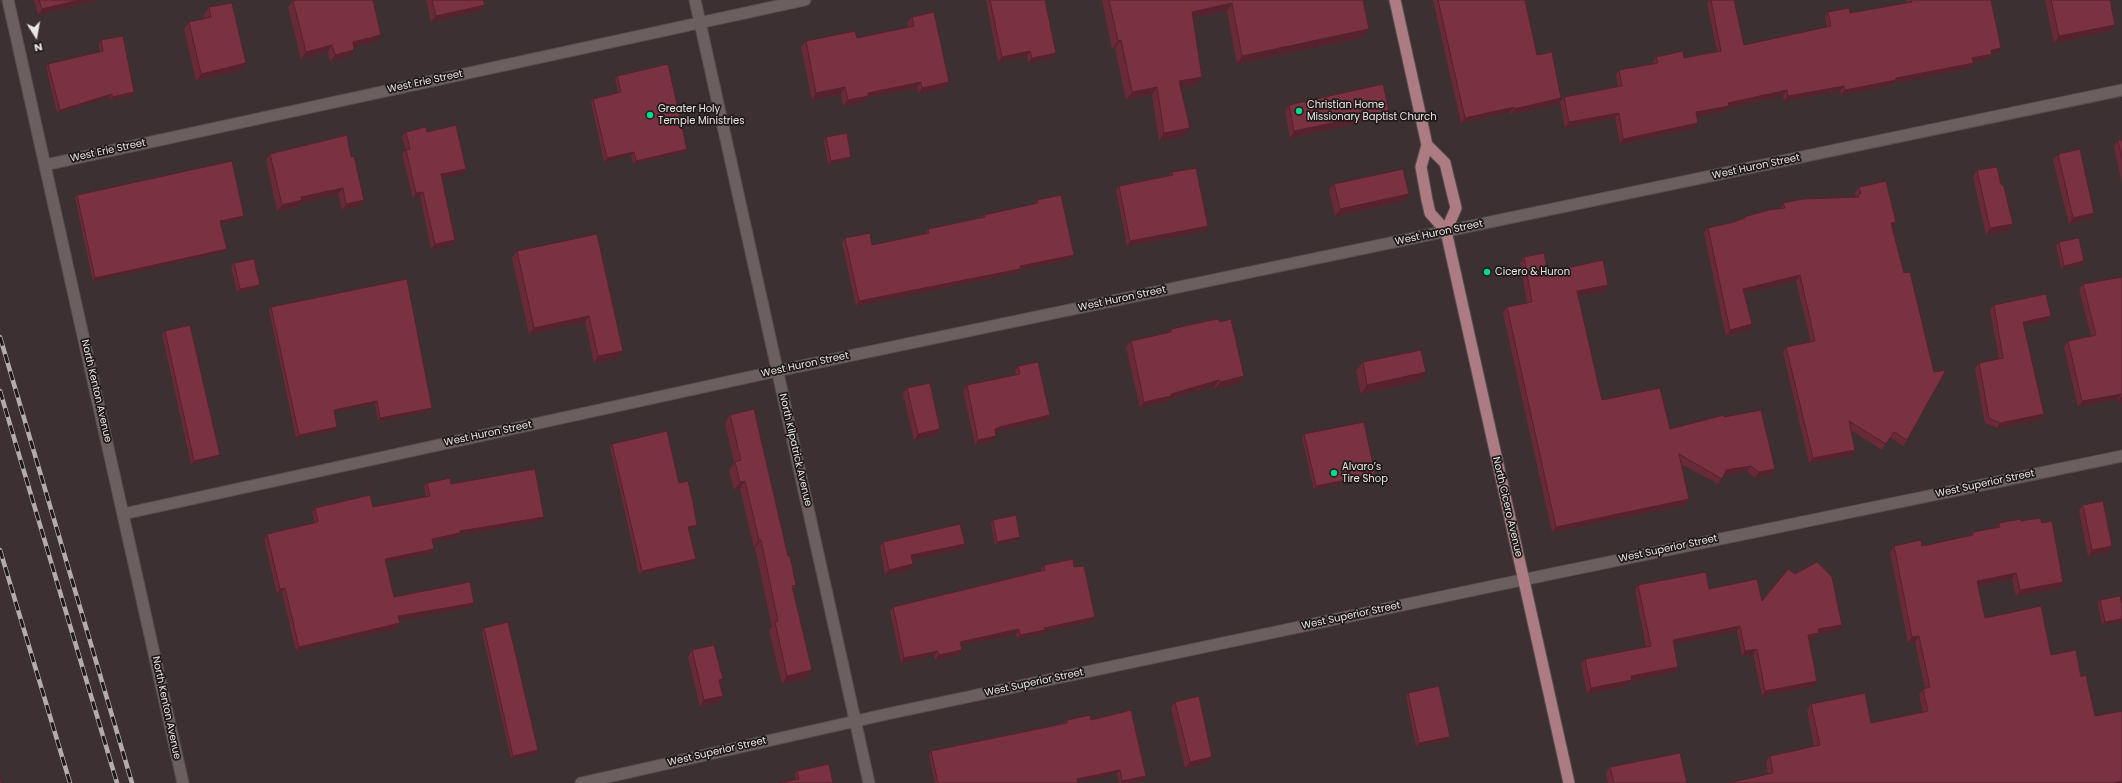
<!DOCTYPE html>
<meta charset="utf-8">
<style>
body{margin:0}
#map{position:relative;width:2122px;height:783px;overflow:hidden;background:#3c3032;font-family:Poppins,sans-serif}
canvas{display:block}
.north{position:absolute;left:16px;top:16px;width:40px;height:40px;-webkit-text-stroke:3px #1f1a1a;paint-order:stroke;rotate:169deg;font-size:11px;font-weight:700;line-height:16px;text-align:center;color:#ece5e6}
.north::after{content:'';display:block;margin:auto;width:14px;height:18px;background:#ece5e6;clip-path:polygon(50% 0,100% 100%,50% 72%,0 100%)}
</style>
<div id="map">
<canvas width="2122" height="783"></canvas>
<div class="north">N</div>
</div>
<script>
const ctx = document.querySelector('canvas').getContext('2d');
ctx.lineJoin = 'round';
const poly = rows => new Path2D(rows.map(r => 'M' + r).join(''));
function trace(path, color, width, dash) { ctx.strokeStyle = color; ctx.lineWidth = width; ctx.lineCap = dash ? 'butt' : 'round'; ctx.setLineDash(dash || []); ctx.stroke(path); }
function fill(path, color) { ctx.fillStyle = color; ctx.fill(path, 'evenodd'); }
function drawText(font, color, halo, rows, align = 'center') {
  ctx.font = font + ' Poppins,sans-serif'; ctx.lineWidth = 3.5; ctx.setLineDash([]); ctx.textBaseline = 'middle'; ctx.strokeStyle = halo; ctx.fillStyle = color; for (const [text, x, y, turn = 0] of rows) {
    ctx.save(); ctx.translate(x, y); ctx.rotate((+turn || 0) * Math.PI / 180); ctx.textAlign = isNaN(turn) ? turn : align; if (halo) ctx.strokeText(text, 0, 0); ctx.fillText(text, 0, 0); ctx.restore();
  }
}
const minor = poly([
 [8,0,183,783],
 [695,0,869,783],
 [45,165,805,0],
 [123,514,777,371,2122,90],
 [581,783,887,714,1493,586,2122,456]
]);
const primary = poly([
 [1395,0,1427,145,1421,167,1427,200,1430,213,1446,231,1569,783],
 [1427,145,1445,163,1456,208,1446,231]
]);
trace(minor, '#574d4e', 13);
trace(primary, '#574d4e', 13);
trace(minor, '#6c5f60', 11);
trace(primary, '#ad7c83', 11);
const rail = poly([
 [0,337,132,783],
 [0,391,117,783],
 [0,550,70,783]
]);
trace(rail, '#b4abac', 4.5);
trace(rail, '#1f1a1a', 3, [9]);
fill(poly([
 [34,0,98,0,38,15],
 [426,0,483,0,480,11,431,22],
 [986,0,1045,0,1056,53,1052,58,1028,63,1027,56,998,62],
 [1102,0,1363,0,1364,37,1237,64,1227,11,1193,18,1197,85,1181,87,1184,136,1159,141,1152,95,1126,100,1115,48,1112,49],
 [1433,0,1525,0,1537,55,1558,104,1511,114,1510,112,1461,123],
 [1710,0,1711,0,1744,45,1827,27,1825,17,1828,12,1850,13,1907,3,1906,0,1991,0,2001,48,1997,53,1992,54,1988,59,1973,62,1974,63,1970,68,1894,83,1892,85,1841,95,1840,91,1784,101,1783,96,1727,108,1725,111,1697,117,1695,128,1620,144,1615,118,1565,128,1560,102,1564,97,1618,87,1616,75,1619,70,1653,64,1653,62,1656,57,1684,58,1717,51,1707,4],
 [2045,0,2110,0,2110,31,2054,43],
 [293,1,377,41,354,47,350,56,330,62,328,52,301,59,288,7],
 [209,7,241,70,196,81,184,29,189,22,205,18,204,15],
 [912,17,949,82,944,88,918,94,917,88,866,98,864,102,843,106,841,94,812,100,801,47,806,41,857,38,908,27,907,23],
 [101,40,132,96,110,100,109,97,57,113,46,67,48,64,100,52,99,43],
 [617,76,687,149,685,152,633,164,631,155,604,162,591,102,593,99,618,93,615,79],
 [1289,105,1385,117,1290,138,1285,111],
 [406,132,427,132,466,169,463,174,442,178,455,240,452,245,431,249,420,196,413,198,402,154,406,150,402,137],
 [826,137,851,157,849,160,828,164,824,141],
 [2118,140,2122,140,2122,185,2114,146],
 [270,154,351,157,364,200,359,206,342,210,338,194,300,203,298,207,277,211,266,160],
 [2058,154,2094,213,2090,219,2069,224,2053,160],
 [1977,170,2001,184,2013,224,2009,230,1986,235,1973,177],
 [1172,172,1208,226,1205,231,1127,246,1116,190,1119,186,1170,175],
 [1334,184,1404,201,1335,216,1329,190],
 [1859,187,1892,228,1907,440,1903,446,1890,437,1882,450,1851,430,1855,450,1851,455,1809,463,1783,352,1786,347,1811,342,1796,281,1744,293,1749,330,1726,336,1704,233,1708,228,1734,222,1742,219,1744,217,1780,209,1783,203,1856,197,1855,193],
 [77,195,244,216,242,219,221,223,224,252,93,281,75,198],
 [1037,200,1071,259,1019,270,1017,273,856,306,842,243,845,238,872,245,925,234,928,229,982,217,984,215,1034,204],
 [597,234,619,357,594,363,585,322,529,334,512,258,517,251],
 [2059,242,2082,264,2061,269,2056,246],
 [1524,257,1548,272,1608,285,1604,291,1578,296,1602,400,1670,429,1724,417,1775,469,1771,475,1755,478,1747,471,1723,476,1718,484,1681,464,1689,499,1685,505,1552,532,1503,313,1507,307,1527,303,1520,263],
 [234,263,258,288,237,292,231,266],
 [2122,277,2122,402,2117,403,2118,399,2078,407,2064,347,2068,341,2091,336,2079,290,2083,284],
 [1994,305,2051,316,2047,322,2024,326,2044,414,2040,420,1997,428,1985,423,1975,369,1979,363,1999,359,1990,310],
 [271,307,432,408,430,411,378,421,375,404,334,412,337,427,335,430,296,438,269,310],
 [1171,329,1244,376,1240,383,1215,389,1215,386,1169,399,1167,402,1140,408,1126,347,1131,341,1168,333],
 [165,331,220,455,218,458,191,464,162,334],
 [1363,362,1426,372,1420,381,1361,394,1356,371],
 [1018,366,1050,415,1047,420,997,431,996,433,993,441,975,445,963,390,967,385,1016,375,1015,371],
 [907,388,940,429,936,435,914,440,903,394],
 [730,415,788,556,796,585,793,589,807,678,782,684,769,630,772,627,755,548,754,548,740,489,734,490,729,470,734,463,725,423],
 [1304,434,1375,474,1373,477,1314,489,1302,438],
 [612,444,679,483,697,525,694,528,689,530,694,562,639,574,610,447],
 [427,483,451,484,541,521,458,535,457,537,432,542,431,553,386,562,394,597,471,607,399,620,400,623,397,628,296,651,282,592,277,594,264,539,267,534,315,523,312,512,315,508,373,507,426,497,424,487],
 [2083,505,2112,546,2108,552,2088,556,2079,511],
 [993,520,1018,540,995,545,991,523],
 [2021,521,2059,588,2016,596,2012,579,1978,586,1985,618,2051,655,2081,677,2095,716,2122,783,1768,774,1766,762,1770,756,1814,747,1807,710,1811,704,1871,723,1923,712,1919,695,1923,689,1925,688,1915,642,1908,643,1890,552,1894,546,1922,546,1970,536,1973,532,1996,528,1999,523],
 [883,542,965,544,961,549,912,559,909,570,885,575,880,547],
 [1044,565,1074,567,1092,621,1043,632,1041,634,1017,639,1016,634,961,645,959,655,935,660,934,655,901,663,890,611,893,607,1041,571,1041,569],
 [1638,585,1709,589,1762,601,1839,630,1818,634,1815,638,1809,639,1814,686,1762,696,1753,654,1742,656,1737,631,1674,644,1675,672,1631,681,1628,685,1587,694,1581,664,1585,659,1646,647,1635,590],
 [2100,600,2122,604,2102,625,2098,603],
 [484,628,538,750,536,754,511,759,482,632],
 [692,650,720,683,719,702,700,707,688,657],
 [1408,693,1450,737,1448,740,1416,746,1406,697],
 [1175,702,1207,763,1185,768,1171,708],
 [1067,720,1091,720,1146,776,1143,780,1130,783,1119,783,1117,774,1077,782,1078,783,935,783,929,755,931,751,1064,723],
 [1610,767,1687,783,1608,783,1606,773],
 [797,771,833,783,796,780,795,774]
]), '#692a37');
fill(poly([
 [79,0,98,0,38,15,42,9],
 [1232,3,1227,11,1186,19,1192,12],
 [485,5,480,11,431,22,436,16],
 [2115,25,2110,31,2054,43,2059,36],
 [1369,29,1364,37,1237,64,1242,56],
 [381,35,377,41,348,49,353,42],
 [1121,40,1115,48,1112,49,1118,41],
 [332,45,328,52,301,59,306,52],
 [2001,48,1997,53,1992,54,1988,59,1969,63,1972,58,1991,50],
 [354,50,350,56,330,62,335,55],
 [1030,51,1027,56,998,62,1002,57],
 [1056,53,1052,58,1028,63,1032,58],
 [246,63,241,70,196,81,201,74],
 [1974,63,1970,68,1894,83,1892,85,1841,95,1845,90,1896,78],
 [1202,77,1197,85,1174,89,1179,81],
 [921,82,917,88,866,98,864,102,843,106,848,100,868,93],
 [949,82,944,88,918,94,922,88],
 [1844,86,1840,91,1784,101,1788,96],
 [845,87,841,94,812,100,816,93],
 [1157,87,1152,95,1126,100,1132,92],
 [1787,90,1783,96,1727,108,1725,111,1693,118,1696,112,1728,103],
 [134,92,132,96,110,100,112,97],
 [112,94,109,97,57,113,60,110],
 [1561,98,1558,104,1511,114,1514,109],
 [1514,107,1510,112,1461,123,1465,118],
 [1389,111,1385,117,1290,138,1294,131],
 [1619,113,1615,118,1565,128,1569,122],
 [1698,123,1695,128,1620,144,1623,139],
 [1190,128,1184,136,1159,141,1164,133],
 [687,149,685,152,633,164,636,161],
 [634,152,631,155,604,162,607,158],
 [851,157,849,160,828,164,831,161],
 [466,169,463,174,438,179,441,174],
 [343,188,338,194,300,203,298,207,277,211,282,205,301,197],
 [423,192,420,196,413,198,416,193],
 [1409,194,1404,201,1335,216,1340,209],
 [364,200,359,206,342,210,346,204],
 [2094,213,2090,219,2069,224,2073,218],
 [244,216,242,219,218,224,220,221],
 [1896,222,1892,228,1891,223],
 [2013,224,2009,230,1986,235,1990,228],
 [1208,226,1205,231,1127,246,1130,241],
 [455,240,452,245,431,249,435,244],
 [227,249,224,252,93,281,95,278],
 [1074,255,1071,259,1019,270,1017,273,856,306,859,301],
 [2084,261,2082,264,2061,269,2064,266],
 [1800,275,1796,281,1740,294,1743,289],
 [260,285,258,288,237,292,240,289],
 [1608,285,1604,291,1573,297,1577,291],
 [589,316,585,322,529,334,534,328],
 [2051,316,2047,322,2020,327,2023,322],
 [1752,324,1749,330,1726,336,1730,330],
 [623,351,619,357,594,363,598,356],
 [1426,372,1420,381,1361,394,1367,385],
 [1244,376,1240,383,1215,389,1220,382],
 [1219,380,1215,386,1169,399,1167,402,1140,408,1144,402],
 [2122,394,2118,399,2078,407,2082,401],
 [2121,397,2122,397,2122,402,2117,403],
 [377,401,375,404,331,413,334,410],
 [432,408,430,411,378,421,380,418],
 [2044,414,2040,420,1997,428,2000,423],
 [1050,415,1047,420,997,431,996,433,995,429,999,427],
 [337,427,335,430,296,438,299,435],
 [940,429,936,435,914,440,918,434],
 [996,436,993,441,975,445,978,440],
 [1855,450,1851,455,1809,463,1813,458],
 [220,455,218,458,191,464,194,461],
 [1751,466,1747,471,1722,476,1726,470],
 [1775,469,1771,475,1755,478,1759,472],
 [1375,474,1373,477,1314,489,1316,486],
 [745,481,740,489,734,490,740,482],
 [1689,499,1685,505,1552,532,1556,527],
 [544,517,541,521,458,535,457,537,429,543,432,539,460,531],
 [697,525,694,528,686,530,688,527],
 [1020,537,1018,540,995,545,997,542],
 [759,540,761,540,755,548,754,548],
 [965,544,961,549,907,560,911,555],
 [2112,546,2108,552,2088,556,2092,550],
 [434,549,431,553,382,563,385,559],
 [696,559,694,562,639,574,642,571],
 [913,564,909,570,885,575,889,570],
 [2016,573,2012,579,1973,587,1977,581],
 [2063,582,2059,588,2016,596,2020,590],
 [285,588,282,592,277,594,280,589],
 [474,603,471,607,395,621,398,616],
 [1095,617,1092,621,1043,632,1041,634,1017,639,1020,635,1044,628],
 [2122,619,2122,622,2102,625,2105,622],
 [400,623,397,628,296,651,299,647],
 [1842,625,1839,630,1818,634,1815,638,1804,640,1808,635,1818,629],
 [1740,626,1737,631,1670,645,1673,640],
 [1019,629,1016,634,957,646,960,642],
 [1919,636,1915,642,1908,643,1912,637],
 [1757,649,1753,654,1742,656,1745,651],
 [962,650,959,655,935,660,939,655],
 [938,651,934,655,901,663,904,658],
 [1678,667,1675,672,1631,681,1628,685,1587,694,1591,688,1631,676],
 [812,670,807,678,782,684,787,676],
 [1817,681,1814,686,1762,696,1765,691],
 [723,696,719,702,700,707,704,700],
 [1450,737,1448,740,1416,746,1419,743],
 [538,750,536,754,511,759,513,756],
 [1212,757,1207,763,1185,768,1190,762],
 [1120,770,1117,774,1074,783,1077,779],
 [1146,776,1143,780,1130,783,1121,783,1122,781],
 [2122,781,2122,783,2113,783]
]), '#55222d');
const building = poly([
 [39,0,79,0,42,9,39,0],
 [296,0,373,0,381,35,353,42,354,50,335,55,332,45,306,52,293,1,296,0],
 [432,0,483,0,485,5,436,16,432,0],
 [990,0,1045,0,1056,53,1032,58,1030,51,1002,57,990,0],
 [1109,0,1363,0,1369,29,1242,56,1232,3,1192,12,1202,77,1179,81,1190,128,1164,133,1157,87,1132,92,1121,40,1118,41,1109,0],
 [1438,0,1525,0,1537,55,1552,52,1561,98,1514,109,1514,107,1465,118,1438,0],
 [1711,0,1734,0,1744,45,1831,26,1828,12,1849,8,1850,13,1912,2,1911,0,1991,0,2001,48,1991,50,1992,54,1972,58,1974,63,1896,78,1896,80,1845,90,1844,86,1788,96,1787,90,1728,103,1729,106,1696,112,1698,123,1623,139,1619,113,1569,122,1564,97,1622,86,1619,70,1658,63,1656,57,1683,51,1684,58,1721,51,1711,0],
 [2051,0,2110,0,2115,25,2059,36,2051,0],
 [232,3,246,63,201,74,189,22,211,17,209,7,232,3],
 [934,12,949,82,922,88,921,82,868,93,868,96,848,100,845,87,816,93,806,41,855,31,857,38,914,26,912,17,934,12],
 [123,36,134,92,112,97,112,94,60,110,48,64,103,51,101,40,123,36],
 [668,64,687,149,636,161,634,152,607,158,593,99,621,92,617,76,668,64],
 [1383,84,1389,111,1294,131,1289,105,1383,84],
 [456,125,466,169,441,174,455,240,435,244,423,192,416,193,406,150,410,149,406,132,426,127,427,132,456,125],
 [847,133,851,157,831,161,826,137,847,133],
 [347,135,351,157,354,156,364,200,346,204,343,188,301,197,302,200,282,205,270,154,347,135],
 [2118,140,2122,140,2122,160,2118,140],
 [2080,149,2094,213,2073,218,2058,154,2080,149],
 [232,161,244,216,220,221,227,249,95,278,77,195,232,161],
 [1997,167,2001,184,2004,187,2013,224,1990,228,1977,170,1997,167],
 [1196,168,1208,226,1130,241,1119,186,1173,175,1172,172,1196,168],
 [1403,169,1409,194,1340,209,1334,184,1403,169],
 [1886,181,1896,222,1891,223,1904,273,1910,272,1934,372,1946,370,1907,440,1894,432,1886,444,1849,421,1855,450,1813,458,1786,347,1815,341,1800,275,1743,289,1752,324,1730,330,1708,228,1734,222,1745,218,1744,217,1769,210,1785,208,1783,203,1803,199,1859,197,1858,194,1861,194,1859,187,1886,181],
 [1061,195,1074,255,1020,266,1020,269,859,301,845,238,870,233,872,245,929,233,928,229,985,217,984,215,1038,203,1037,200,1061,195],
 [597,234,623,351,598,356,589,316,534,328,517,251,597,234],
 [2079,238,2084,261,2064,266,2059,242,2079,238],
 [1544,253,1548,272,1603,260,1608,285,1577,291,1602,400,1660,388,1670,429,1724,415,1724,417,1761,410,1775,469,1759,472,1751,466,1726,470,1722,479,1679,454,1689,499,1556,527,1507,307,1532,302,1524,257,1544,253],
 [254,259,260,285,240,289,234,263,254,259],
 [2122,277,2122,394,2082,401,2068,341,2096,335,2083,284,2122,277],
 [407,279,432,408,380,418,377,401,334,410,337,427,299,435,271,307,407,279],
 [2046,294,2051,316,2023,322,2044,414,2000,423,1989,418,1979,363,2003,358,1994,305,2046,294],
 [1217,319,1221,322,1231,319,1244,376,1220,382,1219,380,1171,394,1171,396,1144,402,1131,341,1171,332,1171,329,1217,319],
 [190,325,220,455,194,461,165,331,190,325],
 [1421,350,1426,372,1367,385,1363,362,1421,350],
 [1038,362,1050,415,999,427,999,428,995,429,996,436,978,440,967,385,1020,374,1018,366,1038,362],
 [930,383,940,429,918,434,907,388,930,383],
 [754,409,788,556,790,556,796,585,792,586,812,670,787,676,775,622,778,621,761,540,759,540,745,481,740,482,735,462,741,460,730,415,754,409],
 [1364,422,1375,474,1316,486,1304,434,1364,422],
 [667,431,679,483,688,481,693,502,697,525,688,527,696,559,642,571,612,444,667,431],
 [535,469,544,517,460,531,460,533,432,539,434,549,385,559,394,597,470,582,474,603,398,616,400,623,299,647,285,588,280,589,267,534,318,522,315,508,370,495,373,507,430,496,427,483,450,478,451,484,535,469],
 [2103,501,2112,546,2092,550,2083,505,2103,501],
 [1016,515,1020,537,997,542,993,520,1016,515],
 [2040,518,2042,523,2052,521,2063,582,2020,590,2016,573,1977,581,1985,618,2041,606,2051,655,2076,650,2081,677,2086,675,2095,716,2122,711,2122,781,2113,783,1728,783,1773,773,1770,756,1820,745,1811,704,1865,693,1871,723,1928,711,1923,689,1930,687,1919,636,1912,637,1894,546,1921,540,1922,546,1973,535,1973,532,2000,527,1999,523,2021,519,2021,521,2040,518],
 [960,524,965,544,911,555,913,564,889,570,883,542,960,524],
 [1073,559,1074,567,1084,566,1095,617,1044,628,1045,630,1020,635,1019,629,960,642,962,650,939,655,938,651,904,658,893,607,1045,570,1044,565,1073,559],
 [1817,562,1832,577,1842,625,1818,629,1819,633,1808,635,1817,681,1765,691,1757,649,1745,651,1740,626,1673,640,1678,667,1631,676,1632,680,1591,688,1585,659,1651,646,1638,585,1706,572,1709,589,1757,579,1762,601,1788,569,1795,574,1817,562],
 [2120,596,2122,604,2122,619,2105,622,2100,600,2120,596],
 [508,622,538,750,513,756,484,628,508,622],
 [714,645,723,679,719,680,723,696,704,700,692,650,714,645],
 [1439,686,1450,737,1419,743,1408,693,1439,686],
 [1199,696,1212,757,1190,762,1175,702,1199,696],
 [1131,710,1146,776,1122,781,1120,770,1077,779,1078,783,938,783,931,751,1067,723,1067,720,1090,715,1091,720,1131,710],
 [1680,753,1687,783,1614,783,1610,767,1680,753],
 [829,764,833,783,778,783,799,779,797,771,829,764],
 [0,776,2,783,0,783,0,776]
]);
fill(building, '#7a3140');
trace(building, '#55222d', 1);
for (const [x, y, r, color] of [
 [1299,111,4,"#00d98c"],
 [650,115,4,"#00d98c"],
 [1487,272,4,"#00d98c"],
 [1334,473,4,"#00d98c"]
]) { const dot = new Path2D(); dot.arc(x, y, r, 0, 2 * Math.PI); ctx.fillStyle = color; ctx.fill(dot); trace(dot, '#1f1a1a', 1.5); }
drawText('10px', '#ece5e6', '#1f1a1a', [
 ["West Erie Street",425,82,-12],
 ["West Erie Street",108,151,-12],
 ["West Huron Street",1756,167,-12],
 ["West Huron Street",1439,233,-12],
 ["West Huron Street",1122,299,-12],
 ["West Huron Street",805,365,-12],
 ["North Kenton Avenue",96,391,77],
 ["West Huron Street",488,434,-12],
 ["North Kilpatrick Avenue",795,450,77],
 ["West Superior Street",1985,484,-12],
 ["North Cicero Avenue",1507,507,77],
 ["West Superior Street",1668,549,-12],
 ["West Superior Street",1351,616,-12],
 ["West Superior Street",1034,683,-12],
 ["North Kenton Avenue",166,708,78],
 ["West Superior Street",717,752,-13]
]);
drawText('10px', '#ece5e6', '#1f1a1a', [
 ["Christian Home",1307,105],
 ["Missionary Baptist Church",1307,117],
 ["Greater Holy",658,109],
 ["Temple Ministries",658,121],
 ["Cicero & Huron",1495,272],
 ["Alvaro’s",1342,467],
 ["Tire Shop",1342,479]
], 'left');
</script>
